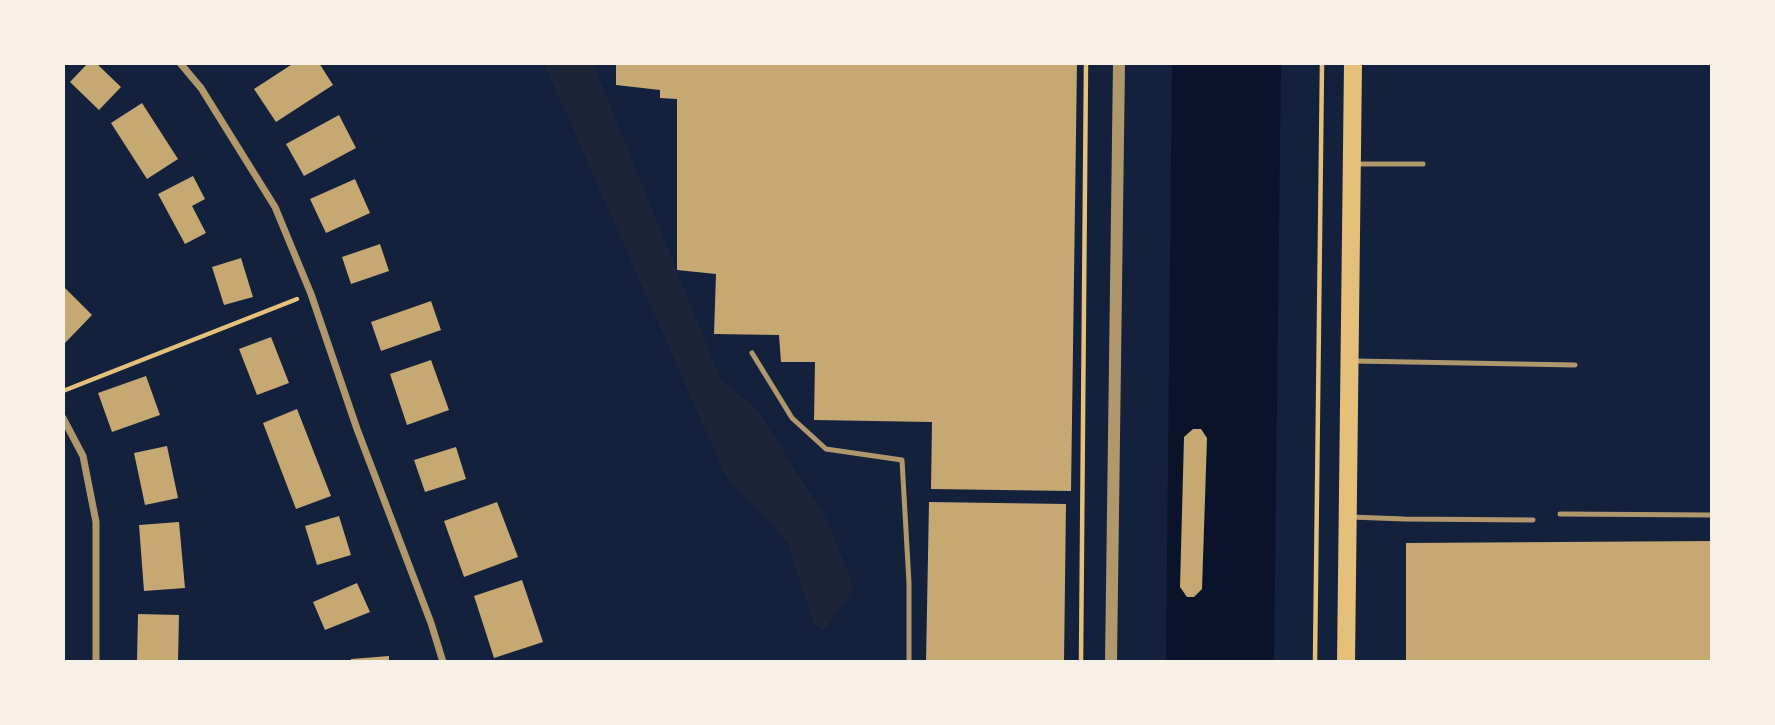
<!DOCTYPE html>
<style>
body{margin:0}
#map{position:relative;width:1775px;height:725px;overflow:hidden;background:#14213d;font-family:"Alegreya Sans",sans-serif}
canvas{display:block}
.frame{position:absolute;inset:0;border:65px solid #f6f1e7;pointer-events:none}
</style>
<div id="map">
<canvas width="1775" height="725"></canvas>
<div class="frame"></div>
</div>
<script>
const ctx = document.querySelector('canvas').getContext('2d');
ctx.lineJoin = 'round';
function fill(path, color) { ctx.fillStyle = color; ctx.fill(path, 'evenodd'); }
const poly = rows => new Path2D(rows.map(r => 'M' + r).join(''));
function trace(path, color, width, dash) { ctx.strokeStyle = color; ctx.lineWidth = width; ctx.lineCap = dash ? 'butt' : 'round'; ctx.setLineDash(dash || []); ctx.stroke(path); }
fill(poly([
 [544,63,593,63,721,380,757,409,827,520,854,588,824,631,814,624,787,541,726,477]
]), '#1d2539');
fill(poly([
 [1172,63,1281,63,1274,662,1166,662]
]), '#0b132b');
fill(poly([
 [88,63,96,63,121,87,99,110,70,82],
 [294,63,319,63,333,85,276,122,254,89],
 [616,63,1077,63,1071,491,931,489,932,422,814,420,815,362,781,362,779,335,714,334,716,274,677,270,677,99,660,98,660,90,616,85],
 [142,103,178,159,147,179,111,123],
 [339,115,356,148,304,176,286,144],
 [193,176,205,199,192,206,206,233,185,244,158,194],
 [355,179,370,213,326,233,310,199],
 [380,244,389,271,351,284,342,257],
 [241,258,253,297,224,305,212,267],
 [63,286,92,315,65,343,63,341],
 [431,301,441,330,381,351,371,322],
 [271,337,289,383,257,395,239,349],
 [431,360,449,410,407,425,390,374],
 [146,376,160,415,112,432,98,393],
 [297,409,331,496,296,509,263,423],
 [1193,429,1201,429,1207,438,1202,589,1194,597,1187,597,1180,587,1184,437],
 [167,446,178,498,145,505,134,453],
 [456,447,466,479,425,492,414,460],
 [497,502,518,557,464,577,444,521],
 [929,502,1066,504,1064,662,926,662],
 [339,516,351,555,317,565,305,526],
 [179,522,185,588,144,591,139,525],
 [1712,541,1712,662,1406,662,1406,543],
 [522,580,543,642,494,658,474,596],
 [357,583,370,612,325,630,313,602],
 [138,614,179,615,178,662,137,662],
 [389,656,389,662,351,662,351,659]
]), '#c6a872');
trace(poly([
 [63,391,297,299],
 [1081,662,1086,63],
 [1315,662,1322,63]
]), '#e5c07b', 4.5);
trace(poly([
 [1355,164,1423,164],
 [752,353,792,418,826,449,902,460,909,583,909,662],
 [1354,361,1575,365],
 [1560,514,1712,515],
 [1351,517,1404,519,1533,520]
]), '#b1986c', 5);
trace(poly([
 [180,63,201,88,275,207,311,294,357,429,431,623,443,662],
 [63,418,83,456,96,522,96,662]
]), '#b1986c', 7);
trace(poly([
 [1111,662,1119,63]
]), '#b1986c', 12);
trace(poly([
 [1346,662,1353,63]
]), '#e5c07b', 18);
</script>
